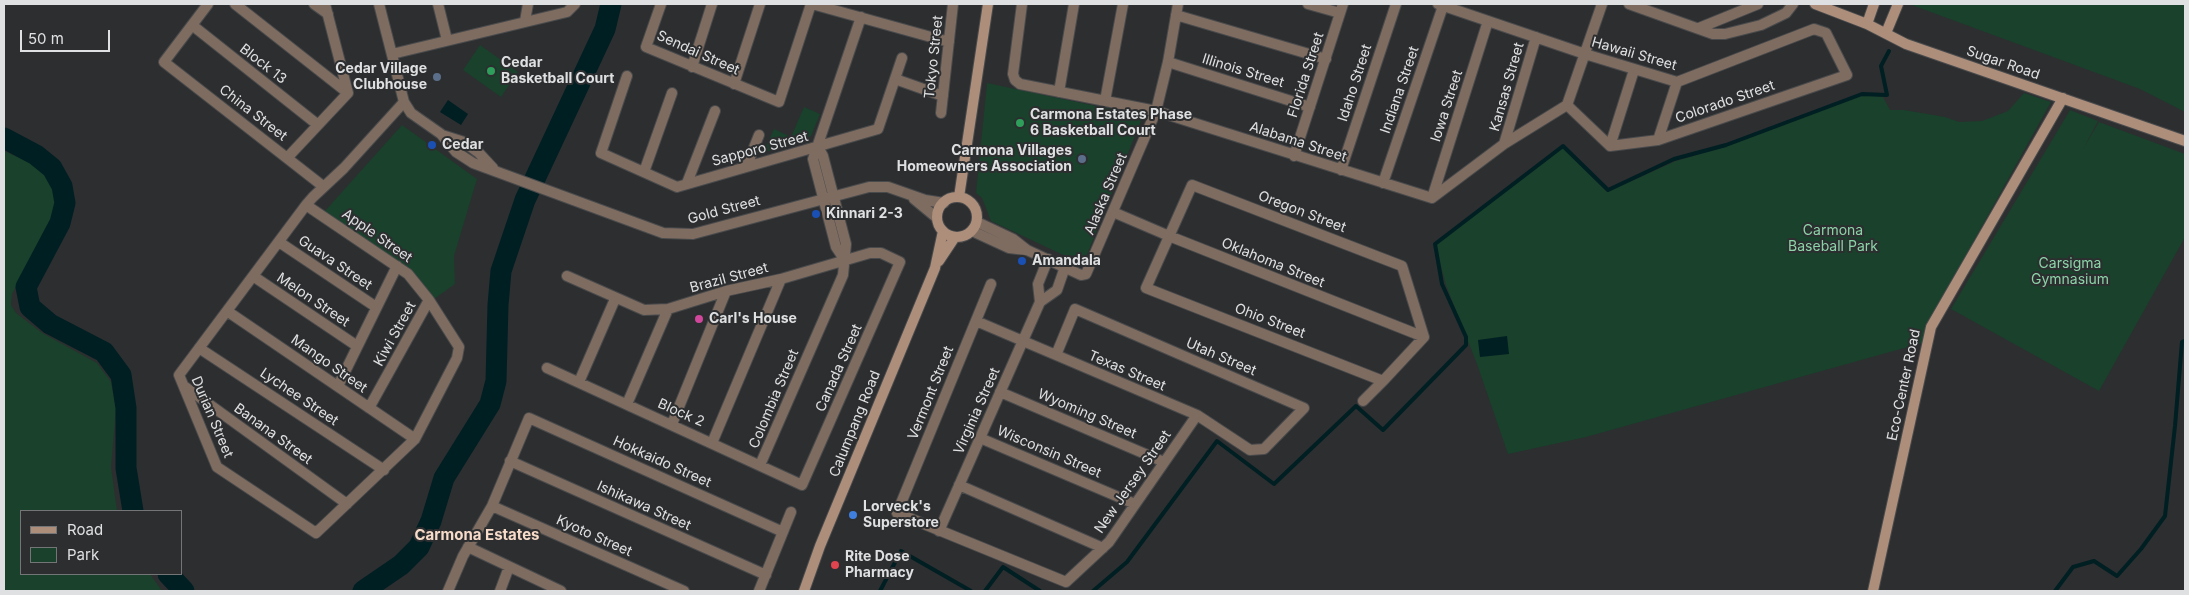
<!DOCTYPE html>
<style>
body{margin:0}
#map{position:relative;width:2189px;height:595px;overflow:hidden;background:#2d2e30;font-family:Inter,sans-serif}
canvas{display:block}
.frame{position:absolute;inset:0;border:5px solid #dfe0e1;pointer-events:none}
.legend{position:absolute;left:20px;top:510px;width:162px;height:65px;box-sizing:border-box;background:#2d2e30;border:1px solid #747577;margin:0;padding:6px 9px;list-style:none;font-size:15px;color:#dfe0e1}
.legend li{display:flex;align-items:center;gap:10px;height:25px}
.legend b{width:25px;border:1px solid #747577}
.scale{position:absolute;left:20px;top:30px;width:90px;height:22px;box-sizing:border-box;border:2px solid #dfe0e1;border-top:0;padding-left:6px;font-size:15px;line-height:18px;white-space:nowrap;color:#dfe0e1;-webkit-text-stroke:4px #2d2e30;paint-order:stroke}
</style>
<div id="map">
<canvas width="2189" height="595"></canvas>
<div class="frame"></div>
<ul class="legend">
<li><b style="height:6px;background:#ac8e7b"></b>Road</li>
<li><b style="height:14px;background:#19412b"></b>Park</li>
</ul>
<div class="scale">50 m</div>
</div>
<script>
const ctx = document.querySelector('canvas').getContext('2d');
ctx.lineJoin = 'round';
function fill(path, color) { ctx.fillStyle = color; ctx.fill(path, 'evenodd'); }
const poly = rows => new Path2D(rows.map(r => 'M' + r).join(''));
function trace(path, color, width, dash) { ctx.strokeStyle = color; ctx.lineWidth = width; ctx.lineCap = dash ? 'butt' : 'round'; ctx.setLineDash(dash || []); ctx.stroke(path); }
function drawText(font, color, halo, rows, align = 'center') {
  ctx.font = font + ' Inter,sans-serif'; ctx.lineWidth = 4; ctx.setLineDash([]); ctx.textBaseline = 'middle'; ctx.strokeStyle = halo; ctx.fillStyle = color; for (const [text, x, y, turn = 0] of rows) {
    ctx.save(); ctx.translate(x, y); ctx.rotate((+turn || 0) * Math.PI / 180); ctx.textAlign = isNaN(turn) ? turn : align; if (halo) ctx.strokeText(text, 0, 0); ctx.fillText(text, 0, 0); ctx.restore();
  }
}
fill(poly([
 [1909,4,2185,4,2185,112,2140,89],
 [480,45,518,72,501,97,463,70],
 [987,83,1143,116,1086,257,1082,261,1076,261,991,221,982,198,976,193],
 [2024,93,2051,102,1928,323,1922,343,1586,437,1508,454,1477,364,1446,285,1435,244,1563,148,1607,192,1676,161,1724,147,1862,95,1883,97,1890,110,1904,110,1945,117,1959,122,1982,121,2008,111],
 [804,107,820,114,811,136,763,153,774,129,791,137],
 [2070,110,2098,121,2083,149,2099,122,2185,154,2185,239,2184,239,2099,391,1951,309],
 [402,125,477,179,454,256,455,284,434,299,417,276,325,211],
 [4,151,31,163,44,173,54,187,56,201,51,218,12,294,11,305,16,313,42,333,97,363,111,382,116,409,111,467,117,511,21,511,21,574,150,574,162,591,4,591]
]), '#19412b');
fill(poly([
 [448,100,468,114,461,125,440,112],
 [1507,336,1509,354,1480,357,1478,340]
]), '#001f23');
trace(poly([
 [880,591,901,551,971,591],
 [985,591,1003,567,1040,591],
 [1093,591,1127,562,1217,441,1274,484,1356,406,1383,430,1466,345,1466,337,1442,284,1435,244,1563,146,1608,190,1674,159,1726,145,1862,94,1887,95,1881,66,1889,51],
 [2055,591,2073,567,2094,561,2117,576,2141,549,2165,516,2175,426,2182,342,2185,341]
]), '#001f23', 4);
trace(poly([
 [4,138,36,155,52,168,62,186,65,203,60,223,26,287,30,307,50,324,104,352,121,375,126,408,126,468,133,511],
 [168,574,184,591],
 [363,591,401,565,419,547,431,521,444,478,490,404,496,381,498,305,501,271,525,200,605,29,611,4]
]), '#001f23', 21);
const street = poly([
 [208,4,164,62,324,187],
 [235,4,348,93],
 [314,4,328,14],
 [379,4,404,102,411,113,441,134,456,152,473,163,663,233,693,234,869,187,888,187,925,200,944,203],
 [438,4,447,40],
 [661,4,646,47,779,102,811,4],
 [812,4,949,42],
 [1022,4,1013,74,1015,80,1020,84,1156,111,1432,198,1504,144,1567,105,1610,146],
 [1308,4,1340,13],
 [1438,4,1585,54,1677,82,1814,29,1826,33,1847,75,1658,140,1610,146],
 [1629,4,1713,34,1725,34,1761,25,1786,13,1793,4],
 [1176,15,1326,59],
 [525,21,528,4],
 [192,25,318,125],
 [1699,28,1758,4],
 [392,54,567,12,575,4],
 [1168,62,1310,107],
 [692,67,712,4],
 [627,76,601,153,677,187,878,129,902,58],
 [895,79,943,96],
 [734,84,760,4],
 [1059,92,1074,4],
 [1105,101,1123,4],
 [1567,105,1602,4],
 [941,113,953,4],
 [442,135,464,142,479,153,493,168],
 [1658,140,1677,82],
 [1504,144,1536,37],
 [1610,146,1634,70],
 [1294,156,1343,4],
 [287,158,348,93,325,4],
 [747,165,759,135],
 [1341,170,1396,4],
 [644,172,672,93],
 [687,183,715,111],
 [1383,183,1443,6],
 [1432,198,1488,21],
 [914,199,937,218],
 [306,205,408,274,429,300,459,347,457,358,415,439,316,533,217,467,179,375,306,205,313,197,344,168,404,102],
 [1113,212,1169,236,1424,337],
 [977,222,1013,239,1027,250,1081,275,1086,274,1156,111,1168,62,1178,4],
 [972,231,1009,248,1026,250],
 [279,242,376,307],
 [844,259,836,247,813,159,861,17],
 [253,276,357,346],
 [991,284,897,513,1066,582,1109,542,1197,415],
 [1040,302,1057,290,1065,267],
 [227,311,415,439],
 [976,321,1023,341,1056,355,1197,415,1250,450,1264,449,1304,408,1075,309,1056,355],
 [199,348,384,470],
 [547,368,802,485,900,262,881,253,870,253,781,279,726,291,668,309,644,310,567,276],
 [579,382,615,299],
 [184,386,347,504],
 [338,386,397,266],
 [1000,392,1164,462],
 [1363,401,1383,381,1424,337,1402,266,1192,185,1146,288,1383,381],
 [627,404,668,309],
 [369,408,429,300],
 [672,424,726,291],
 [980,438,1135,504],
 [712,443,781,279],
 [510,461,766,575],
 [760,465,843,275,846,244,823,156,818,147],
 [959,485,1103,548],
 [492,506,684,591],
 [939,531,1040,302,1038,284,1048,259],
 [468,547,561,591],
 [448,591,463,556,492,506,529,418,783,532],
 [500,591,509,567],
 [759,591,791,512]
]);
const secondary = poly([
 [1815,4,1867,24,1906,44,2185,141],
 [1867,24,1874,4],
 [1886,33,1898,4],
 [959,197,988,4],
 '937 217a20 20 0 1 1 40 0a20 20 0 1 1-40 0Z',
 [939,261,955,237],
 [804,591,820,546,935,268,943,231],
 [1873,591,1931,327,2063,98]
]);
trace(street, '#494a4c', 12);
trace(secondary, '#494a4c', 12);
trace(street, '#7e6c60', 10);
trace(secondary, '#ac8e7b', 10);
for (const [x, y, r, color] of [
 [491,71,5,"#2e9e5b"],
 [437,77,5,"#5c6f8a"],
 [1020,123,5,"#2e9e5b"],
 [432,145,5,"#1a4fb4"],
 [1082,159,5,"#5c6f8a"],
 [816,214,5,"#1a4fb4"],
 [1022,261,5,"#1a4fb4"],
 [699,319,5,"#d1479c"],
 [853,515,5,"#3f7fe0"],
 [835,565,5,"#e0444e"]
]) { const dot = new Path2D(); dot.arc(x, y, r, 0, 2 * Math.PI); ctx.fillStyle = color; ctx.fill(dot); trace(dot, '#2d2e30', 2); }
drawText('14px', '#dfe0e1', '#2d2e30', [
 ["Sendai Street",698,53,24],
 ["Hawaii Street",1634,54,16],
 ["Tokyo Street",934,57,-84],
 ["Sugar Road",2003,63,19],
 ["Block 13",263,64,38],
 ["Illinois Street",1243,71,17],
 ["Florida Street",1306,75,-72],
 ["Idaho Street",1355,83,-72],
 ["Kansas Street",1507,87,-74],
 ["Indiana Street",1400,90,-71],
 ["Colorado Street",1725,102,-19],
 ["Iowa Street",1447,106,-72],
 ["China Street",253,113,38],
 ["Alabama Street",1298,142,18],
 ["Sapporo Street",760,149,-15],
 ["Alaska Street",1106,194,-67],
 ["Gold Street",724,210,-15],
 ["Oregon Street",1302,212,21],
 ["Apple Street",377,236,35],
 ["Guava Street",335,263,34],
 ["Oklahoma Street",1273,263,22],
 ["Brazil Street",729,278,-15],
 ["Melon Street",313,300,34],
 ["Ohio Street",1270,321,21],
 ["Kiwi Street",395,334,-61],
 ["Utah Street",1221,357,23],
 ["Mango Street",329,364,35],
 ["Canada Street",839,368,-66],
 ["Texas Street",1127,371,23],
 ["Eco-Center Road",1904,385,-78],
 ["Vermont Street",931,393,-68],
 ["Lychee Street",299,397,34],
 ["Colombia Street",774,399,-67],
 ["Virginia Street",977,411,-66],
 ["Block 2",681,413,24],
 ["Wyoming Street",1087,414,23],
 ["Durian Street",212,417,67],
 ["Calumpang Road",855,424,-68],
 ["Banana Street",273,434,36],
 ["Wisconsin Street",1049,452,23],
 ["Hokkaido Street",662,462,24],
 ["New Jersey Street",1133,482,-55],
 ["Ishikawa Street",644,506,24],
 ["Kyoto Street",594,536,24]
]);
drawText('bold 14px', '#dfe0e1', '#2d2e30', [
 ["Cedar",501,63],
 ["Basketball Court",501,79],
 ["Cedar Village",427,69,"right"],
 ["Clubhouse",427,85,"right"],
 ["Carmona Estates Phase",1030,115],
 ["6 Basketball Court",1030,131],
 ["Cedar",442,145],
 ["Carmona Villages",1072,151,"right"],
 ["Homeowners Association",1072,167,"right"],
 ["Kinnari 2-3",826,214],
 ["Amandala",1032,261],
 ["Carl's House",709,319],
 ["Lorveck's",863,507],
 ["Superstore",863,523],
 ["Rite Dose",845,557],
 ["Pharmacy",845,573]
], 'left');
drawText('14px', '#8bd4a8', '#2d2e30', [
 ["Carmona",1833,231],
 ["Baseball Park",1833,247],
 ["Carsigma",2070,264],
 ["Gymnasium",2070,280]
]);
drawText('bold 15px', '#f8dcca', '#2d2e30', [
 ["Carmona Estates",477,535]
]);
</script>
